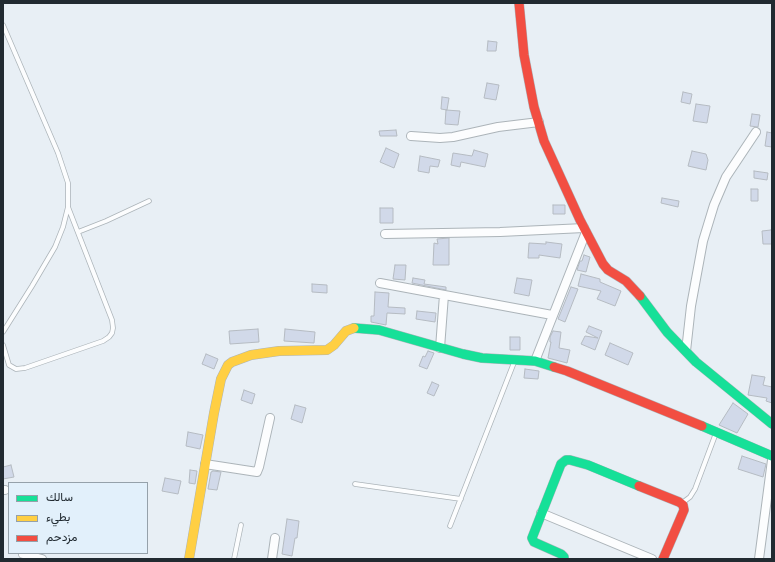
<!DOCTYPE html>
<meta charset="utf-8">
<style>
body{margin:0}
#map{position:relative;width:775px;height:562px;overflow:hidden;background:#e8eff5;font-family:Overpass,Vazirmatn,sans-serif}
canvas{display:block}
.frame{position:absolute;inset:0;border:4px solid #212a31;pointer-events:none}
.legend{position:absolute;left:8px;top:482px;width:140px;height:72px;box-sizing:border-box;background:#e2f0fb;border:1px solid #95a1aa;margin:0;padding:5px 7px;list-style:none;font-size:12px;color:#212a31}
.legend li{display:flex;align-items:center;gap:8px;height:20px}
.legend b{width:20px;border:1px solid #95a1aa}
</style>
<div id="map">
<canvas width="775" height="562"></canvas>
<div class="frame"></div>
<ul class="legend">
<li><b style="height:5px;background:#16e098"></b>سالك</li>
<li><b style="height:5px;background:#ffcf43"></b>بطيء</li>
<li><b style="height:5px;background:#f24e42"></b>مزدحم</li>
</ul>
</div>
<script>
const ctx = document.querySelector('canvas').getContext('2d');
ctx.lineJoin = 'round';
function fill(path, color) { ctx.fillStyle = color; ctx.fill(path, 'evenodd'); }
const poly = rows => new Path2D(rows.map(r => 'M' + r).join(''));
function trace(path, color, width, dash) { ctx.strokeStyle = color; ctx.lineWidth = width; ctx.lineCap = dash ? 'butt' : 'round'; ctx.setLineDash(dash || []); ctx.stroke(path); }
const building = poly([
 [488,41,497,42,496,51,487,51,488,41],
 [487,83,499,85,496,100,484,98,487,83],
 [683,92,692,94,690,104,681,102,683,92],
 [442,97,449,98,447,110,441,109,442,97],
 [696,104,710,106,707,123,693,121,696,104],
 [446,110,460,111,458,125,445,124,446,110],
 [752,114,760,115,758,127,750,126,752,114],
 [396,130,397,136,380,136,379,131,396,130],
 [767,132,772,133,772,147,765,146,767,132],
 [386,148,399,154,394,168,380,162,386,148],
 [474,150,488,154,485,167,461,162,460,167,451,165,453,153,472,156,474,150],
 [692,151,706,154,708,160,706,170,688,166,692,151],
 [420,156,440,160,438,167,430,166,429,173,418,171,420,156],
 [754,171,768,173,767,180,754,178,754,171],
 [751,189,758,189,758,201,751,201,751,189],
 [662,198,679,201,678,207,661,203,662,198],
 [553,205,565,205,565,214,553,214,553,205],
 [380,208,393,208,393,223,380,223,380,208],
 [771,230,772,231,772,244,763,244,762,231,771,230],
 [449,238,449,265,433,265,434,243,438,244,437,239,449,238],
 [546,242,562,244,560,258,539,255,539,258,528,258,529,243,546,244,546,242],
 [584,255,590,257,586,272,577,270,580,261,582,261,584,255],
 [395,265,406,265,405,280,393,279,395,265],
 [581,274,600,279,600,282,621,291,615,306,597,299,601,291,578,286,581,274],
 [413,278,425,280,424,284,446,287,446,290,412,283,413,278],
 [517,278,532,280,529,296,514,293,517,278],
 [312,284,327,285,327,293,312,292,312,284],
 [571,287,578,289,565,322,558,319,571,287],
 [375,292,389,293,388,307,405,308,405,314,387,313,386,325,371,322,371,316,374,316,375,292],
 [417,311,436,313,435,322,416,319,417,311],
 [589,326,602,331,595,350,581,344,585,336,598,338,586,332,589,326],
 [258,329,259,342,230,344,229,331,258,329],
 [285,329,315,332,314,343,284,341,285,329],
 [553,331,561,332,559,348,570,350,567,363,548,358,551,342,550,342,550,337,553,331],
 [510,337,520,337,520,350,510,350,510,337],
 [610,343,633,353,628,365,605,355,610,343],
 [428,351,434,353,427,369,419,366,423,356,425,357,428,351],
 [206,354,218,359,214,369,202,364,206,354],
 [525,369,539,371,538,379,524,378,525,369],
 [752,375,765,377,763,385,772,387,772,403,766,401,767,398,748,395,752,375],
 [432,382,439,385,434,396,427,393,432,382],
 [244,390,255,394,252,404,241,400,244,390],
 [733,403,748,414,737,433,719,425,733,403],
 [295,405,306,408,302,423,291,419,295,405],
 [188,432,203,435,200,449,186,446,188,432],
 [742,456,766,464,763,477,738,469,742,456],
 [11,465,14,477,3,479,3,467,11,465],
 [190,470,197,471,195,484,189,483,190,470],
 [213,471,221,472,217,490,208,489,211,472,213,471],
 [165,478,181,481,178,494,162,491,165,478],
 [287,519,299,521,297,538,295,538,292,556,282,554,287,519]
]);
fill(building, '#d1d9e9');
trace(building, '#b5bbc2', 1);
const lane = poly([
 [3,25,58,153,68,183,68,207,63,227,55,247,32,286,3,332],
 [78,232,106,221,149,201],
 [3,345,9,365,16,369,25,368,103,341,109,337,112,333,113,328,112,320,68,207],
 [355,484,461,499],
 [682,503,690,497,695,489,716,433],
 [450,526,515,360],
 [234,559,241,525]
]);
const street = poly([
 [411,136,440,138,453,137,498,127,539,122],
 [385,234,500,232,584,228],
 [380,283,552,315],
 [440,348,444,295],
 [686,351,691,306,703,241,714,205,726,177,756,132],
 [535,361,586,232],
 [205,464,257,472,259,467,270,418],
 [3,490,5,490],
 [541,513,652,559],
 [23,554,42,559],
 [272,559,275,538],
 [759,559,772,460]
]);
const fast = poly([
 [640,296,667,332,696,362,772,424],
 [354,328,379,330,463,354,482,358,535,361,554,367],
 [702,426,772,456],
 [564,559,564,557,561,554,534,542,532,538,561,464,566,460,570,460,588,465,639,486]
]);
const slow = poly([
 [189,559,214,413,221,379,228,365,232,362,251,355,279,351,327,350,334,345,346,331,354,328]
]);
const jam = poly([
 [519,3,524,55,534,107,544,141,580,220,603,264,608,270,626,281,640,296],
 [554,367,567,371,702,426],
 [639,486,679,502,683,505,684,510,663,559]
]);
trace(lane, '#acb4b9', 5.5);
trace(street, '#acb4b9', 10);
trace(fast, '#acb4b9', 10);
trace(slow, '#acb4b9', 10);
trace(jam, '#acb4b9', 10);
trace(lane, '#fcfdfe', 4);
trace(street, '#fcfdfe', 8);
trace(fast, '#16e098', 9);
trace(slow, '#ffcf43', 9);
trace(jam, '#f24e42', 9);
</script>
